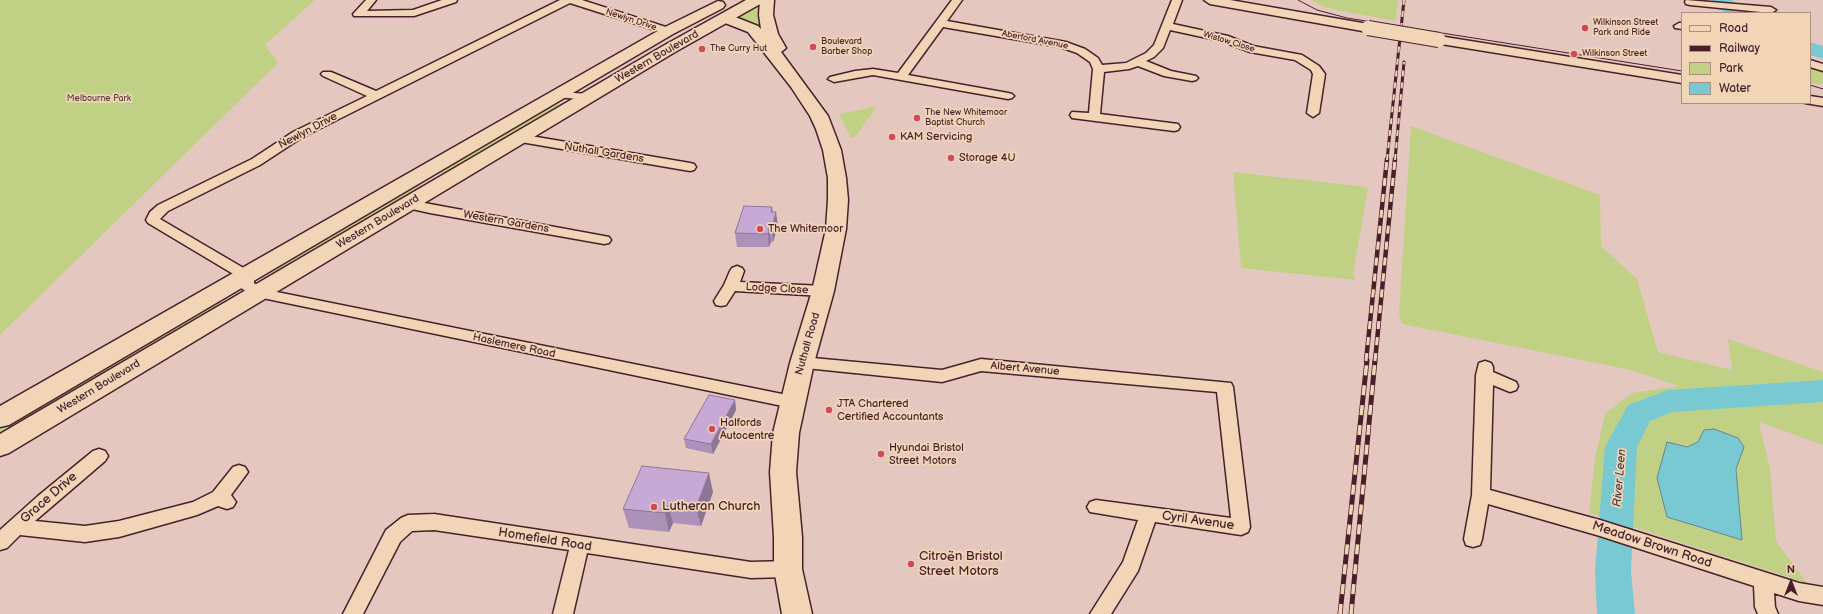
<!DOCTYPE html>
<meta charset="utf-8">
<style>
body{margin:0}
#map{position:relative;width:1823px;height:614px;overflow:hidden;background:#e4c8c0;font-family:"Balsamiq Sans",sans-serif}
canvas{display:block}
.legend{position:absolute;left:1681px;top:12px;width:130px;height:92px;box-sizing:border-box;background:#f0d6b7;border:1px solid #ae8d7f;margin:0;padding:5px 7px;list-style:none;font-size:12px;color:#4a1f2b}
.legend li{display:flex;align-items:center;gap:8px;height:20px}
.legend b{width:20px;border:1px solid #ae8d7f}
.north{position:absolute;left:1771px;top:562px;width:40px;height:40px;-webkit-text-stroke:3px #f0d6b7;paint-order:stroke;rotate:0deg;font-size:11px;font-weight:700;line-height:16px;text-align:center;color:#4a1f2b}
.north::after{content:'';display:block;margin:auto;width:14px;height:18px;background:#4a1f2b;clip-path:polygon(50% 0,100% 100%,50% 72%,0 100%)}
</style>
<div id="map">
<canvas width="1823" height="614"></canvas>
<ul class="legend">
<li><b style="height:5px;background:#f0d6b7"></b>Road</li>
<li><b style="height:5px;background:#4a1f2b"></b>Railway</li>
<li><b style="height:11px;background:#c0d186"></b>Park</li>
<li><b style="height:11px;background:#79c9d3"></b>Water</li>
</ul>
<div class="north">N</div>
</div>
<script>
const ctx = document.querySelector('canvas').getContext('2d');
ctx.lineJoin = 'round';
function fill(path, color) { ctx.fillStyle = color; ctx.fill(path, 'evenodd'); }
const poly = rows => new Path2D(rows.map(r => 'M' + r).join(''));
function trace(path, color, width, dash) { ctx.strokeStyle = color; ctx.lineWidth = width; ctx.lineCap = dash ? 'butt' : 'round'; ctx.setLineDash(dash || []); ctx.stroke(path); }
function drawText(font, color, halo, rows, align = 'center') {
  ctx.font = font + ' "Balsamiq Sans",sans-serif'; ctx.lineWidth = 3.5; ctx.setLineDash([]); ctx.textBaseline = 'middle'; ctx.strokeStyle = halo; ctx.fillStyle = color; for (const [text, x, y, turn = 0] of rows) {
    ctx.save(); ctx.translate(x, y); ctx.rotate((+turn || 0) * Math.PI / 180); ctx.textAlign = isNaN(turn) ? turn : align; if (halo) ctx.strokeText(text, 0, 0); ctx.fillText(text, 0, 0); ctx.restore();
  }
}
fill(poly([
 [0,0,315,0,265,45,278,63,0,335],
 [1311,0,1398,0,1396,21,1341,11,1324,7],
 [759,6,761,26,738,17],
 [1810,68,1823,72,1823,84,1810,84],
 [565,102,567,105,446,174,441,172,442,170,535,116,553,106],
 [874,107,876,108,855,137,851,138,840,116,840,114],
 [1411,126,1600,195,1601,246,1637,279,1658,352,1732,370,1728,339,1823,372,1823,445,1759,422,1770,469,1776,541,1807,583,1589,513,1595,458,1605,414,1632,393,1679,386,1631,370,1402,324,1399,313],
 [1233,172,1368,187,1353,275,1356,280,1241,268],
 [421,185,423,186,422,189,266,280,262,278,413,187],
 [218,303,224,303,0,439,0,429]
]), '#c0d186');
const water = poly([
 [1714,429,1738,438,1744,447,1736,469,1742,540,1667,517,1657,478,1667,442,1687,447,1698,442,1704,430,1714,429]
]);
fill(water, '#79c9d3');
trace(water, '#668590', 1);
fill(poly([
 [1712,0,1732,0,1744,13,1724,13,1712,0],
 [1810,42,1823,46,1823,59,1810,55,1810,42],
 [1823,380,1823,402,1672,412,1650,421,1637,447,1631,571,1635,614,1597,614,1595,571,1605,447,1628,405,1668,390,1823,380]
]), '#79c9d3');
const minor = poly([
 [366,0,376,0,367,11,413,10,442,0,457,0,456,2,414,16,354,16,353,14,366,0],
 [560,0,582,0,672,29,673,31,672,33,664,33,570,3,301,138,260,165,168,211,160,219,252,273,254,276,254,283,262,289,792,396,798,398,800,402,798,406,792,408,253,296,241,288,239,285,240,278,148,223,146,220,150,212,158,205,252,159,293,132,367,96,323,76,321,74,323,72,331,72,376,91,560,0],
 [952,0,962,0,947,21,1066,42,1085,49,1098,58,1102,65,1126,63,1146,53,1154,45,1172,0,1182,0,1173,24,1228,36,1253,46,1302,55,1319,66,1325,74,1319,113,1313,117,1307,113,1313,74,1311,70,1295,60,1250,52,1221,41,1170,30,1163,48,1154,57,1146,61,1171,71,1196,76,1198,78,1196,80,1192,81,1164,76,1138,66,1129,69,1104,72,1100,114,1178,124,1180,127,1178,130,1174,131,1072,118,1070,115,1072,112,1089,113,1093,69,1090,62,1077,53,1060,47,943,27,908,75,1008,93,1012,94,1014,96,1012,98,1008,99,873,75,834,82,828,79,830,77,855,71,873,69,898,73,952,0],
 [1686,0,1771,7,1776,10,1771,13,1690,5,1686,4,1685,2,1686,0],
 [1679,23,1682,23,1682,29,1675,28,1674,26,1679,23],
 [1810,60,1823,64,1823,71,1810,67,1810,60],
 [561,92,588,94,594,97,588,100,557,97,555,95,557,93,561,92],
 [519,134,690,163,694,164,696,167,694,170,690,171,515,141,513,138,515,135,519,134],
 [408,200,604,236,609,237,611,240,609,243,604,244,430,213,403,207,401,204,403,201,408,200],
 [737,266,742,268,744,271,740,282,823,286,828,288,830,291,828,294,823,296,735,291,726,305,721,306,716,305,714,301,724,285,730,271,732,268,737,266],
 [802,357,942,370,981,359,1231,383,1233,387,1250,527,1248,532,1241,535,1155,522,1138,571,1111,614,1090,614,1123,562,1138,520,1090,512,1087,507,1090,502,1096,500,1231,518,1217,392,981,371,942,382,796,367,794,363,796,359,802,357],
 [1485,361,1491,363,1493,367,1493,372,1516,382,1518,386,1516,390,1510,392,1493,385,1490,490,1600,520,1799,583,1823,587,1823,605,1799,601,1774,593,1775,607,1778,614,1758,614,1755,607,1754,586,1600,536,1488,504,1482,539,1480,545,1473,547,1466,545,1464,539,1472,495,1476,375,1479,363,1485,361],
 [99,449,105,451,108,456,105,461,35,521,85,526,119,521,193,502,213,492,233,467,239,465,245,467,248,472,231,495,236,502,233,507,227,509,218,506,197,515,119,537,85,542,20,535,7,548,0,550,0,530,38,496,93,451,99,449],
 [434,514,751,562,788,561,795,563,798,569,795,575,788,577,751,578,587,553,573,614,553,614,569,550,434,530,412,531,400,542,363,614,343,614,386,530,401,518,408,515,434,514]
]);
const tertiary = poly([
 [1204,0,1230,0,1368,24,1372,25,1374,28,1372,31,1368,32,1210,4,1204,0],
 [1439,36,1682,75,1682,83,1435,43,1433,40,1435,37,1439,36],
 [1810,96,1823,98,1823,106,1805,103,1810,103,1810,96]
]);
const primary = poly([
 [760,0,774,0,773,15,778,34,786,48,781,52,828,116,841,150,846,178,848,200,846,229,834,291,814,363,799,433,796,472,802,537,802,569,812,614,782,614,774,569,774,537,770,472,773,433,790,363,812,291,826,229,828,200,828,178,823,150,816,129,810,116,791,87,748,32,720,21,717,18,720,15,725,13,758,26,761,29,759,15,760,0]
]);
const trunk = poly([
 [746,0,764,0,762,3,675,52,9,453,0,456,0,434,663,46,746,0],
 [718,1,723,2,725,5,723,8,673,34,9,425,0,427,0,406,663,28,718,1]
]);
trace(minor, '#4a1f2b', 3);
trace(tertiary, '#4a1f2b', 3);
trace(primary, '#4a1f2b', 3);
trace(trunk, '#4a1f2b', 3);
fill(minor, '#f0d6b7');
fill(tertiary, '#f0d6b7');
fill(primary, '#f0d6b7');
fill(trunk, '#f0d6b7');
trace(poly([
 [1298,0,1317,10,1347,18,1682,71],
 [1810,85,1823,89]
]), '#4a1f2b', 1);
const railFar2 = poly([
 [1387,160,1404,0],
 [1395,160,1404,62]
]);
const railFar1 = poly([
 [1366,361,1387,159],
 [1375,361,1395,159]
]);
const rail = poly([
 [1340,614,1367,360],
 [1351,614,1375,360]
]);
trace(railFar2, '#4a1f2b', 3);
trace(railFar1, '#4a1f2b', 4.5);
trace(rail, '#4a1f2b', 5);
trace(railFar2, '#f0d6b7', 2, [6]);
trace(railFar1, '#f0d6b7', 3, [8]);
trace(rail, '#f0d6b7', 3.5, [10]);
const tertiaryBridge = poly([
 [1368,28,1439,40]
]);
trace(tertiaryBridge, '#4a1f2b', 16, []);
trace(tertiaryBridge, '#f0d6b7', 14);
fill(poly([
 [773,212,778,225,773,242,771,242,769,247,737,247,735,233],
 [735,400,736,410,713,454,686,448,684,439],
 [713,492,701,526,673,523,669,532,629,528,623,509]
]), '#ac91b8');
fill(poly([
 [772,207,774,221,776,212,778,225,773,242,772,228,771,212],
 [769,228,771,242,769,247,768,234],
 [735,400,736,410,713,454,711,444],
 [709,473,713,492,701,526,696,508],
 [668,505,673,523,669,532,665,513]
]), '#8c7696');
const building = poly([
 [744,206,772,207,771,212,776,212,772,228,769,228,768,234,735,233,744,206],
 [709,395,735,400,711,444,684,439,709,395],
 [642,466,709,473,696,508,668,505,665,513,623,509,642,466]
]);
fill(building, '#c8a9d6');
trace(building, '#8c7696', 1);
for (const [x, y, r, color] of [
 [1585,28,4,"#d1495b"],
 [813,47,4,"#d1495b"],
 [702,49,4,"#d1495b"],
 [1574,54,4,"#d1495b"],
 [917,118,4,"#d1495b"],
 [892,137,4,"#d1495b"],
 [951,158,4,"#d1495b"],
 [760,229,4,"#d1495b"],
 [829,410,4,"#d1495b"],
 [712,429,4,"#d1495b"],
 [881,454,4,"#d1495b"],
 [654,507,4,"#d1495b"],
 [911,564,4,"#d1495b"]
]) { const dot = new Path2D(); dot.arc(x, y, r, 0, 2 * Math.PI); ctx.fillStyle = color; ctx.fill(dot); trace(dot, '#f0d6b7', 1.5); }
drawText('9px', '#4a1f2b', '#f0d6b7', [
 ["Newlyn Drive",631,20,18],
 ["Aberford Avenue",1035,40,11],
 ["Wistow Close",1229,42,17]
]);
drawText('9px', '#4a1f2b', '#f0d6b7', [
 ["Wilkinson Street",1593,23],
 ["Park and Ride",1593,33],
 ["Boulevard",821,42],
 ["Barber Shop",821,52],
 ["The Curry Hut",710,49],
 ["Wilkinson Street",1582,54],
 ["The New Whitemoor",925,113],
 ["Baptist Church",925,123]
], 'left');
drawText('9px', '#5c3a39', '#f0d6b7', [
 ["Melbourne Park",99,99]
]);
drawText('11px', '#4a1f2b', '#f0d6b7', [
 ["Western Boulevard",657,57,-30],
 ["Newlyn Drive",308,131,-28],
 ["Nuthall Gardens",604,153,9],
 ["Western Boulevard",378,222,-31],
 ["Western Gardens",506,222,10],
 ["Lodge Close",777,289,3],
 ["Nuthall Road",808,344,-74],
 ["Haslemere Road",514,346,12],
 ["Albert Avenue",1025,369,5],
 ["Western Boulevard",99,387,-31]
]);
drawText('11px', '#4a1f2b', '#f0d6b7', [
 ["KAM Servicing",900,137],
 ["Storage 4U",959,158],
 ["The Whitemoor",768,229],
 ["JTA Chartered",837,404],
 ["Certified Accountants",837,417],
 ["Halfords",720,423],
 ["Autocentre",720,436],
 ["Hyundai Bristol",889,448],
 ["Street Motors",889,461]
], 'left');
drawText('italic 12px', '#53414d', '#f0d6b7', [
 ["River Leen",1620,478,-85]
]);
drawText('13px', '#4a1f2b', '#f0d6b7', [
 ["Grace Drive",49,498,-41],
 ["Cyril Avenue",1198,521,8],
 ["Homefield Road",545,540,9],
 ["Meadow Brown Road",1652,545,18]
]);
drawText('13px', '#4a1f2b', '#f0d6b7', [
 ["Lutheran Church",662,507],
 ["Citroën Bristol",919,557],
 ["Street Motors",919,572]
], 'left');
</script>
